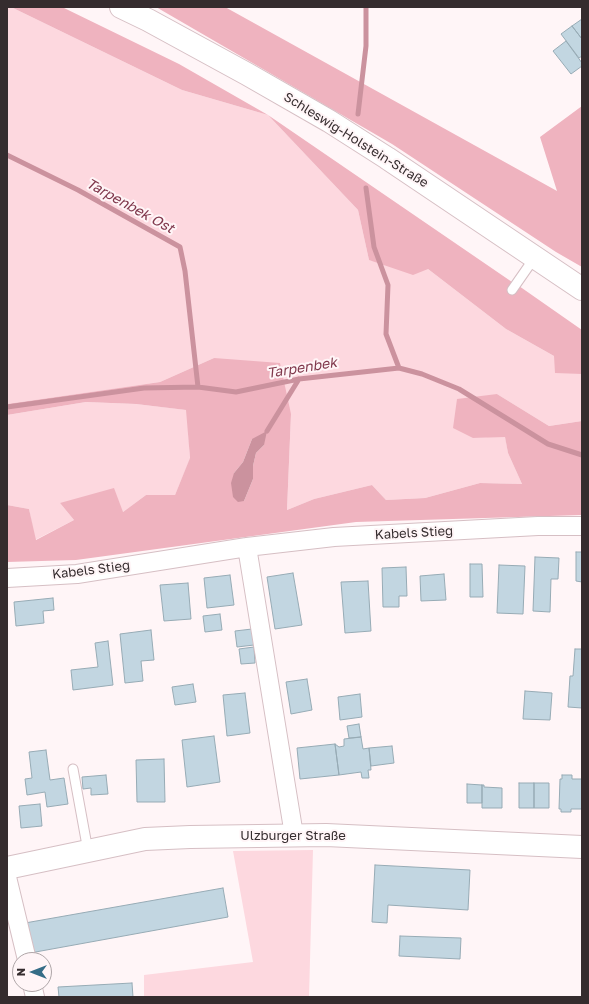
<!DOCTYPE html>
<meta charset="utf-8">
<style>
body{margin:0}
#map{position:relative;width:589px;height:1004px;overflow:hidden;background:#fff5f7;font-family:"Golos Text",sans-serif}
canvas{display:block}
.frame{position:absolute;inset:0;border:8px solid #352c2e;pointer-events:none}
.north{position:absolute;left:12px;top:952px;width:40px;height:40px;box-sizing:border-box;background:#fff5f7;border:1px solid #aea5a7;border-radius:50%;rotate:270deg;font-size:11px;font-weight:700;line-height:16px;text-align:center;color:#352c2e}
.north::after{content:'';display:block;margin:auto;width:14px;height:18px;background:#356d87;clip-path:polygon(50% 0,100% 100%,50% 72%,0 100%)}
</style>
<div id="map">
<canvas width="589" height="1004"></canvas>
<div class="frame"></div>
<div class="north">N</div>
</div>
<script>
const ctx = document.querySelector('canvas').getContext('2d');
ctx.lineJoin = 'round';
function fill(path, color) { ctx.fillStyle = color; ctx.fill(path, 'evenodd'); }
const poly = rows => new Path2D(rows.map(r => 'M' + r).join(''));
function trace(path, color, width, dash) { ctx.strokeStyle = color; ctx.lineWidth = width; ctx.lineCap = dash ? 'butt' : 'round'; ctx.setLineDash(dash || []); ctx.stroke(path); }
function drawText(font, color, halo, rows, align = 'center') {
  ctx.font = font + ' "Golos Text",sans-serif'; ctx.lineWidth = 4; ctx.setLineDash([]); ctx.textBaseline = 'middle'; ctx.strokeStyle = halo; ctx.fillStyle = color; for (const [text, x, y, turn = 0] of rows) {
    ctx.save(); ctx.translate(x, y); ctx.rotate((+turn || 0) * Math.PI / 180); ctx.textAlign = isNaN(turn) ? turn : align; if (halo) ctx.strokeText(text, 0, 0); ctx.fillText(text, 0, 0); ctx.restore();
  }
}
fill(poly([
 [7,7,11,7,182,90,268,115,358,210,369,260,428,269,506,329,554,356,582,374,582,421,549,426,497,394,473,438,505,436,508,453,522,484,480,483,425,498,386,500,372,485,314,499,287,510,291,414,214,358,160,382,7,404],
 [86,402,136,404,187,410,190,459,175,495,146,495,123,512,60,503,74,520,35,540,29,509,7,505,7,415],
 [313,850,309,997,144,997,144,975,253,962,233,851]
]), '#fdd8df');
fill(poly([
 [11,7,62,7,179,64,268,115,512,282,508,289,514,293,519,286,582,330,582,374,555,373,554,356,506,329,428,269,413,275,369,260,358,210,268,115,182,90],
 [156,7,225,7,557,191,540,137,582,106,582,267,556,252,392,144],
 [214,358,280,363,291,414,287,510,314,499,372,485,386,500,425,498,480,483,522,484,508,453,505,437,473,438,453,428,457,399,497,394,549,426,582,421,582,515,356,522,76,560,7,562,7,505,29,509,36,540,74,520,60,503,114,488,123,512,146,495,175,495,190,458,186,410,136,404,86,402,7,415,7,404,160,382],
 [252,439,264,445,256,453,253,466,253,479,244,501,234,473,243,462]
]), '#efb3bf');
fill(poly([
 [267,431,264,445,256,453,253,466,253,479,244,501,238,502,233,497,231,483,234,473,243,462,252,439]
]), '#cb929e');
trace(poly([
 [358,114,366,46,366,7],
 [7,155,78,190,180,247,185,271,198,387],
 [366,188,374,247,388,285,386,334,399,368],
 [7,407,144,388,198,387,236,392,299,379,399,368,422,374,459,389,548,444,582,455],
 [267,431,299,379]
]), '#cb929e', 5);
const building = poly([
 [582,19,582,39,572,26,582,19],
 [572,26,582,39,582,56,579,58,561,34,572,26],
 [566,41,582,63,582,66,571,74,553,51,566,41],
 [576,552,582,552,582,582,576,581,576,552],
 [535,557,559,558,558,579,551,579,550,612,533,611,535,557],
 [470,564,482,564,483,597,470,597,470,564],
 [499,565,525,566,523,614,497,613,499,565],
 [406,567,407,596,399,596,399,607,383,607,382,568,406,567],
 [293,573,302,625,275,629,267,577,293,573],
 [444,574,446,600,421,601,420,576,444,574],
 [230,575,234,605,207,608,204,578,230,575],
 [368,581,371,631,345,633,341,582,368,581],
 [188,583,191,619,164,621,160,585,188,583],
 [53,598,54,610,43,611,44,623,16,626,14,602,53,598],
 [220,614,222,630,205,632,203,616,220,614],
 [252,629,254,645,237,647,235,631,252,629],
 [151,630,154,660,141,661,143,681,125,683,120,634,151,630],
 [108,641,113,685,73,690,71,670,98,667,95,643,108,641],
 [254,647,255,663,241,664,239,649,254,647],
 [575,649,582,649,582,708,568,707,570,676,573,676,575,649],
 [307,679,312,710,291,714,286,682,307,679],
 [193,684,196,702,175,705,172,687,193,684],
 [525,691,552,693,550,720,523,719,525,691],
 [245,693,250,733,227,736,223,695,245,693],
 [360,694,362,717,340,720,338,697,360,694],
 [359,724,361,737,349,738,347,726,359,724],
 [214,736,220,782,187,787,182,740,214,736],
 [361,737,363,749,369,748,371,770,368,770,369,778,362,778,361,772,339,775,335,744,339,747,344,746,344,739,361,737],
 [335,744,339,775,300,779,297,748,335,744],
 [392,746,394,763,371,766,369,748,392,746],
 [46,750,50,780,64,778,68,804,47,807,45,792,27,795,25,779,32,778,29,752,46,750],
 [164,759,165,802,137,802,136,760,164,759],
 [106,775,108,794,91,795,91,788,83,789,82,777,106,775],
 [562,775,572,775,572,779,582,779,582,809,571,809,571,812,561,812,561,809,559,809,560,779,562,779,562,775],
 [519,783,534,783,534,808,519,808,519,783],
 [534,783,549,783,549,808,534,808,534,783],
 [467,784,482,785,482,803,467,803,467,784],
 [482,785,484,785,484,787,502,788,502,808,482,808,482,785],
 [40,804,42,826,21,828,19,806,40,804],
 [375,865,470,870,468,910,388,905,387,923,372,922,375,865],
 [223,888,228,917,30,953,25,923,223,888],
 [400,936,461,938,460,959,399,956,400,936],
 [132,983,133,997,59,997,58,987,132,983]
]);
fill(building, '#c2d6e1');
trace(building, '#97abb5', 1);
const lane = poly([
 [512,290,535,257],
 [73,769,88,851]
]);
const street = poly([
 [247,547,294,835],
 [7,578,77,574,247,547,334,537,538,526,582,526],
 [7,877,27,960],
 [32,984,35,997]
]);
const secondary = poly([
 [7,868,145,839,190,837,326,835,582,847]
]);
const primary = poly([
 [121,7,148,20,247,74,329,121,387,158,582,289]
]);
trace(lane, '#d6bfc4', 11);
trace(street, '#d6bfc4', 20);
trace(secondary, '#d6bfc4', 24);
trace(primary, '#d6bfc4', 24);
trace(lane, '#fff', 9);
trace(street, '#fff', 18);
trace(secondary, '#fff', 22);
trace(primary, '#fff', 22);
drawText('13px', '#352c2e', '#fff5f7', [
 ["Schleswig-Holstein-Straße",356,140,32],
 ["Kabels Stieg",414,533,-3],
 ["Kabels Stieg",91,570,-7],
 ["Ulzburger Straße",293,836]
]);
drawText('italic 14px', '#80384c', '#fff5f7', [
 ["Tarpenbek Ost",130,206,29],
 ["Tarpenbek",302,368,-9]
]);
</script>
